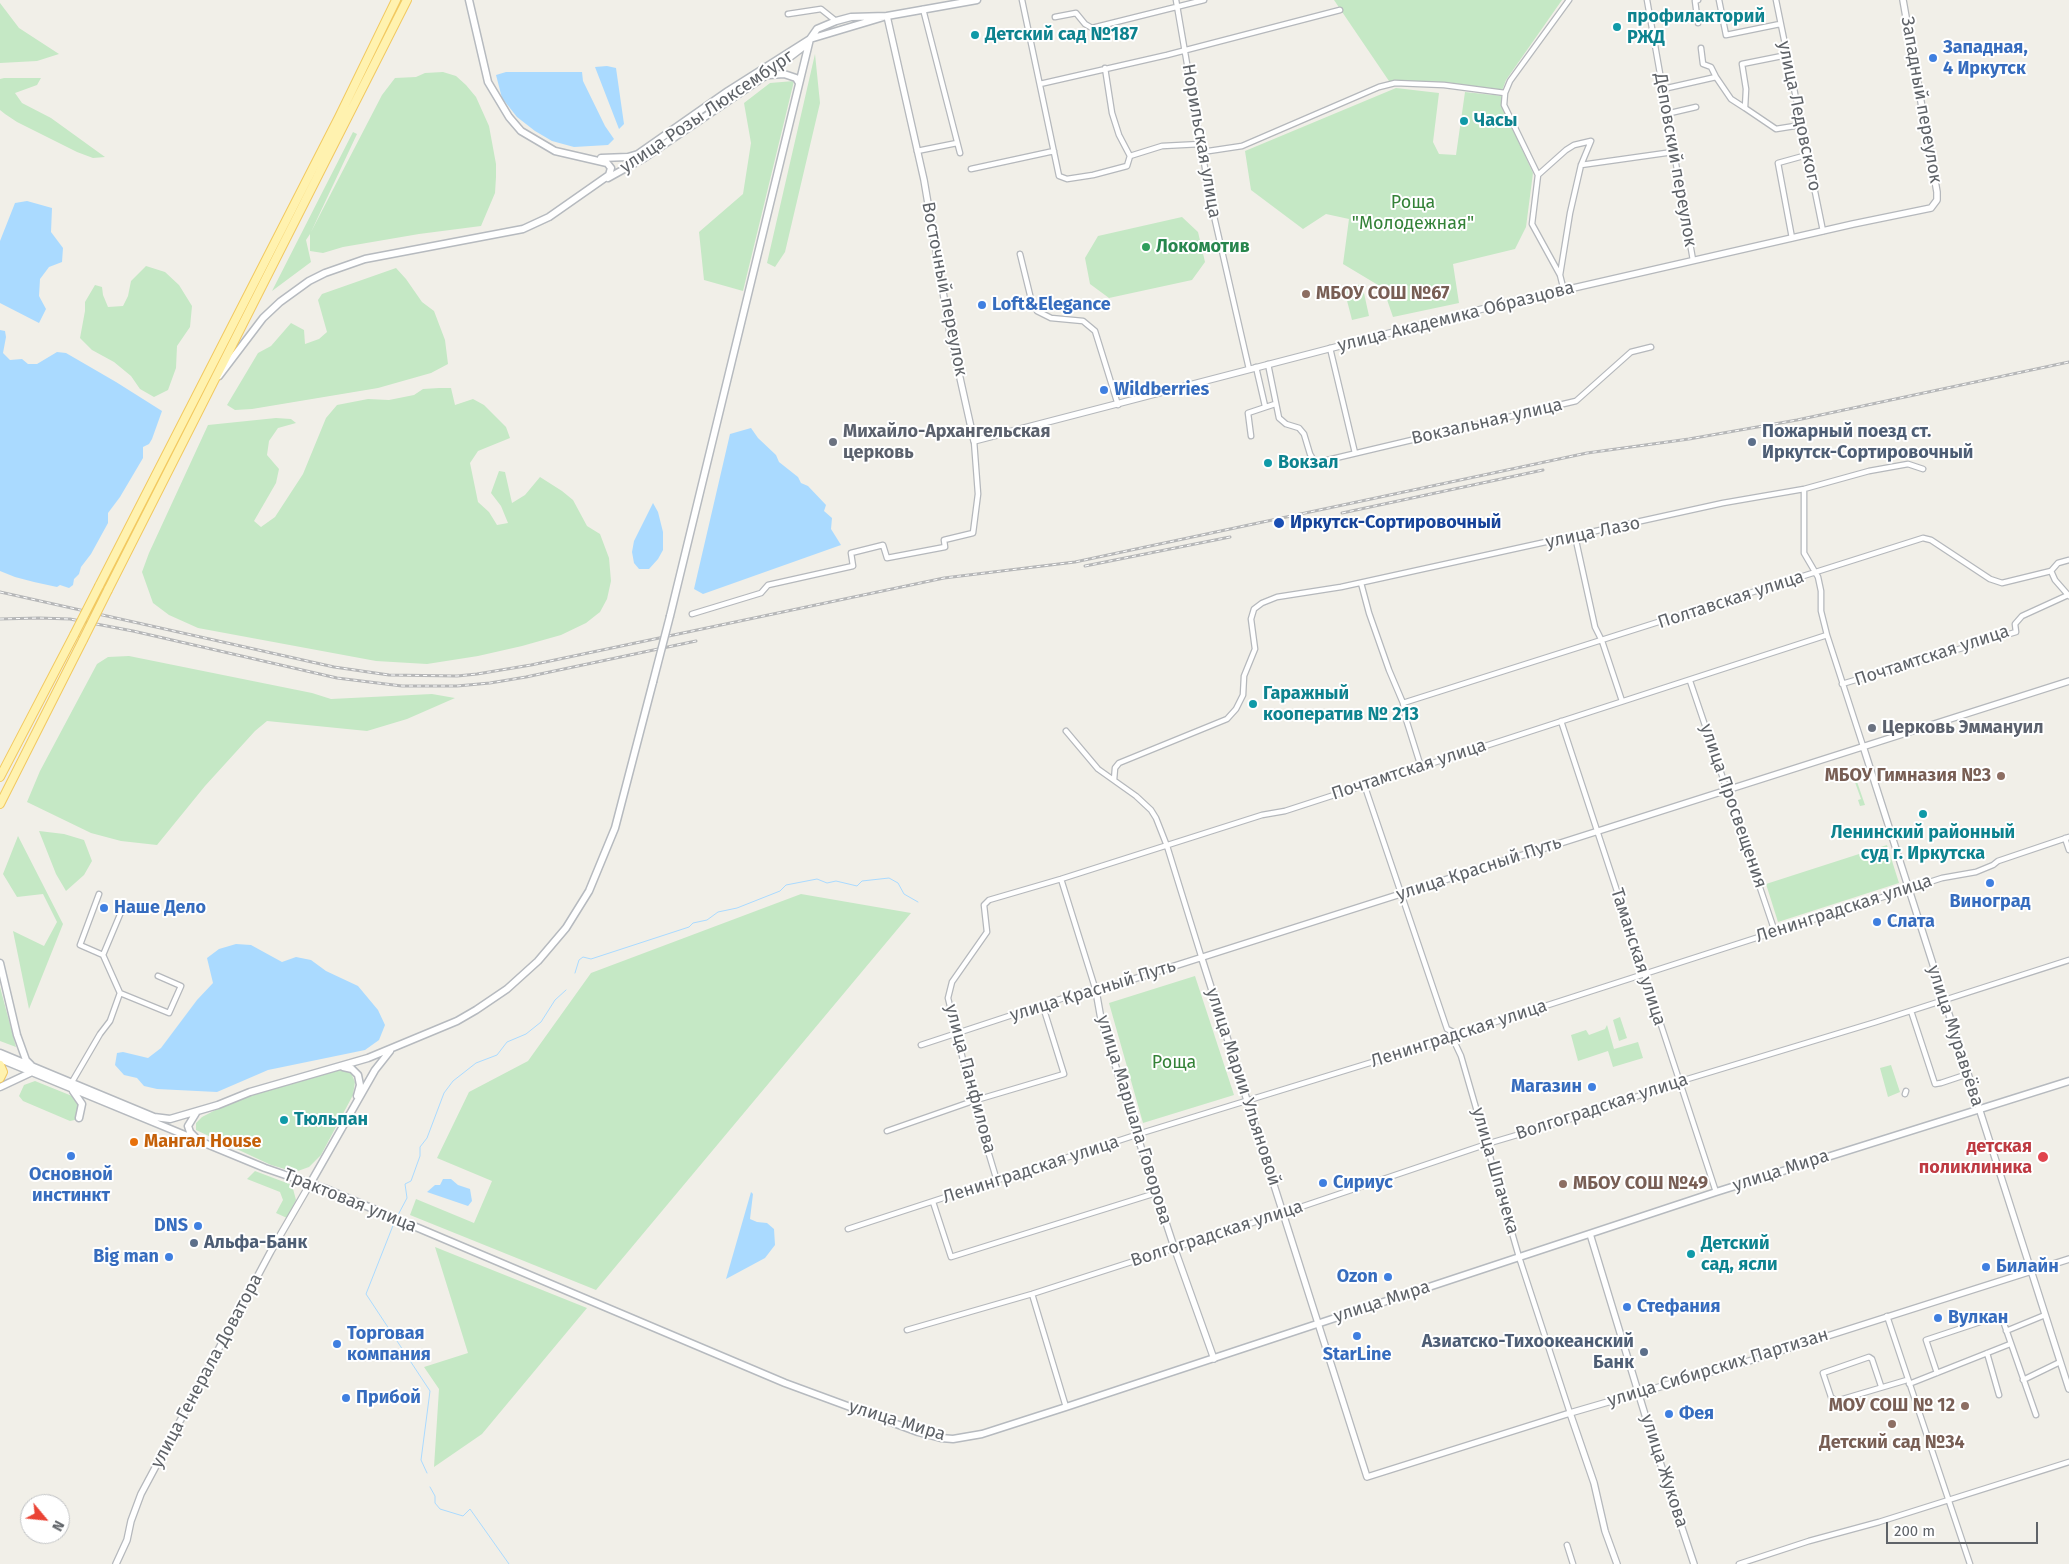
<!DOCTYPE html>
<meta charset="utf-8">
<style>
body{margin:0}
#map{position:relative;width:2069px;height:1564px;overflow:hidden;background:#f1efe8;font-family:"Fira Sans",sans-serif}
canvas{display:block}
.north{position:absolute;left:20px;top:1494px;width:50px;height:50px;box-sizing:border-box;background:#fff;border:1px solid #bfc1c3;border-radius:50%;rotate:118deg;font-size:14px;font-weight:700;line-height:20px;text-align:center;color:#5f6368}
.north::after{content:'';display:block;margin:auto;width:18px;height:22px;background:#ea4335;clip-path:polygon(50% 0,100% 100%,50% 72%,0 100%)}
.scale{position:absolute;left:1886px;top:1522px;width:152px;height:22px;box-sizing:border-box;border:2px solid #5f6368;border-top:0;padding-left:6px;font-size:15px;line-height:18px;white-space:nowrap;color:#5f6368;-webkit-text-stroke:4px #fff;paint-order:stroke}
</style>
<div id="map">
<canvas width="2069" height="1564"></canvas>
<div class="north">N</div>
<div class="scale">200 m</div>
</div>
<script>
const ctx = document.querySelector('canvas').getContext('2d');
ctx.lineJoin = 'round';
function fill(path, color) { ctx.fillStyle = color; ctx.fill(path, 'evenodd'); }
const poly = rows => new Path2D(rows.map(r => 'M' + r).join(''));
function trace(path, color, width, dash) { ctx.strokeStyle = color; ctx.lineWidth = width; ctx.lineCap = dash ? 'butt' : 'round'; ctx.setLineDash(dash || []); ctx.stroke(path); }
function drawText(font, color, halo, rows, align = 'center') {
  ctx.font = font + ' "Fira Sans",sans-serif'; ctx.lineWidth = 4; ctx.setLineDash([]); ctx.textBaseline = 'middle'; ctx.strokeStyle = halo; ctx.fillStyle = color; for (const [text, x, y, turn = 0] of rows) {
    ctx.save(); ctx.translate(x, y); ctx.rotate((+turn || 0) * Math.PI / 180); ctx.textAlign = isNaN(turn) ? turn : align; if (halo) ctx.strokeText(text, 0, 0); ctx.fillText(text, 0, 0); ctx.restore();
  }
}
fill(poly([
 [400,0,403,0,204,393,201,393,373,58],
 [1334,0,1562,0,1506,80,1502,91,1446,82,1391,84],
 [0,3,19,28,59,54,37,61,0,63],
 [815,54,820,103,785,252,775,267,767,263],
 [443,72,456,76,466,85,476,97,489,126,496,164,496,177,495,193,481,226,419,234,343,247,323,253,310,251,310,234,306,240,311,262,272,291,353,132,357,134,311,232,382,95,395,78,416,77,425,73],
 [4,78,41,78,37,85,15,93,22,103,51,118,105,157,93,158,77,152,17,122,5,114,0,110,0,79],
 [794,81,743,291,704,280,699,232,743,194,751,143,744,103,770,83],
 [1396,88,1439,93,1433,142,1439,154,1456,155,1465,92,1503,96,1502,106,1533,173,1526,227,1515,249,1453,264,1459,303,1393,317,1383,288,1343,264,1349,219,1326,214,1303,229,1251,190,1245,151],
 [1182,217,1198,232,1205,262,1192,280,1109,298,1090,284,1085,258,1098,236],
 [146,266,165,272,179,285,192,306,190,327,177,346,176,368,168,390,154,397,140,389,131,376,114,362,92,350,80,338,85,311,85,302,95,285,102,287,103,295,108,307,123,306,128,296,131,281],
 [396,268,406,279,422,302,434,311,445,340,448,364,431,373,378,388,252,409,235,410,227,405,258,353,271,346,291,323,304,330,305,344,319,339,327,332,318,300,322,294],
 [1362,284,1369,316,1352,320,1344,289],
 [439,388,451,388,455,405,473,399,484,405,506,427,510,438,478,451,470,463,478,502,489,512,497,525,508,523,501,506,491,493,499,471,505,472,512,503,525,495,540,477,562,491,573,500,587,526,600,534,609,558,611,581,607,599,600,612,586,623,561,635,522,646,478,656,427,664,376,661,198,628,169,615,153,603,142,572,149,553,208,425,276,418,291,419,296,423,278,428,269,441,267,455,279,469,276,483,254,521,261,527,275,517,303,474,326,418,337,405,368,399,389,400,414,395,423,389],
 [129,656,312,693,331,699,432,694,455,698,407,719,367,731,267,721,255,731,205,786,157,845,121,841,91,833,27,802,40,771,97,664,108,657],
 [1853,770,1865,805,1860,806,1858,800,1861,799,1851,771],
 [39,831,64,834,84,840,92,861,84,875,66,891,56,874],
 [18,836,63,924,29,1009,13,931,44,946,57,922,43,894,17,897,3,874],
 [1887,845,1899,883,1778,922,1766,884],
 [801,894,911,913,596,1290,410,1215,416,1199,474,1223,492,1181,437,1158,469,1092,528,1061,591,973],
 [1195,976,1234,1095,1143,1123,1109,1003],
 [0,987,16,1047,0,1041],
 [1620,1017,1627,1038,1619,1041,1613,1020],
 [1607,1025,1614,1049,1638,1042,1643,1058,1613,1067,1608,1051,1578,1061,1571,1035,1586,1030,1589,1035,1605,1029],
 [1891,1065,1900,1092,1888,1097,1880,1068],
 [340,1070,351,1073,355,1082,353,1095,321,1155,309,1167,295,1172,271,1165,196,1130,196,1123,202,1117,250,1092],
 [35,1081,77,1098,80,1109,75,1120,70,1121,23,1101,19,1096,24,1085],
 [255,1171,292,1185,296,1200,287,1218,276,1213,283,1200,280,1192,247,1179],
 [435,1247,587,1308,482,1434,434,1467,439,1389,424,1367,468,1353]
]), '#c5e8c5');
fill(poly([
 [607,66,616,68,624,124,619,129,595,67],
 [506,72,582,72,583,81,605,126,614,139,608,145,574,147,552,141,535,131,517,117,502,98,496,75],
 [27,201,52,208,51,232,63,248,62,262,49,267,40,279,39,296,46,309,39,323,0,303,0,241,15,203],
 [0,330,5,331,6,337,3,353,10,360,22,359,28,364,37,364,57,352,66,353,116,382,162,411,152,439,149,444,143,447,143,458,120,497,108,513,108,523,91,554,81,567,79,574,74,579,73,585,69,588,60,585,57,587,34,582,15,577,0,571],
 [751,428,758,438,776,455,779,462,798,477,801,483,808,486,826,505,824,511,832,518,831,529,841,545,703,594,694,589,730,434],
 [653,503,658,512,663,532,663,550,658,559,649,569,639,569,634,563,632,552,634,541],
 [236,944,251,945,282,962,296,957,311,960,326,971,358,986,378,1010,385,1025,379,1040,365,1050,268,1070,217,1092,157,1089,144,1086,137,1078,124,1075,115,1065,117,1053,123,1052,148,1058,161,1048,197,1000,213,983,207,958,219,949],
 [443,1179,451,1179,458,1185,470,1189,472,1201,468,1206,427,1192,435,1185,440,1185],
 [751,1192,753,1194,750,1219,757,1222,767,1223,774,1229,775,1245,765,1258,726,1279]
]), '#aadaff');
trace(poly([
 [575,973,579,960,583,957,591,959,689,927,693,923,707,920,718,912,737,908,780,891,786,885,817,879,827,883,836,881,857,886,862,881,889,878,898,883,904,894,918,902],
 [398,1215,407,1198,405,1184,411,1181,420,1156,420,1147,427,1138,444,1093,453,1081,476,1063,497,1055,507,1042,526,1034,541,1022,555,1000,566,990],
 [394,1223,366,1294,430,1391,421,1460,427,1473],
 [430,1487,435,1496,435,1503,440,1509,463,1516,470,1509,509,1564]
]), '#aadaff', 1);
const minor = poly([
 [1022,0,1059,176,1067,179,1093,175,1127,166,1130,156],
 [1176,0,1211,203,1249,369],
 [1647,0,1693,260],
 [1698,0,1695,1,1698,23],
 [1719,0,1726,35,1780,24],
 [1776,0,1823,231],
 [923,9,960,153],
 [788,14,821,9,836,21],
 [1055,17,1076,13,1085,24,1092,28,1204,0],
 [1105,68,1112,113,1119,135,1130,156,1162,146,1201,144],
 [1716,77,1731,99,1745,108,1746,89,1742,64,1787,55],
 [1040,84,1167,55,1340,10],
 [1663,89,1716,77,1711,67,1703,64,1701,48],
 [1745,108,1776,129,1801,125],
 [1666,114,1696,107],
 [917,151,957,143],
 [1202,152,1242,146,1379,87,1395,83,1444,85,1505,93],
 [1581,165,1673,152],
 [971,169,1054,151],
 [1538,175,1532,224,1560,275,1564,291],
 [1792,238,1778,163,1807,155],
 [1020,254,1031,299,1037,311,1051,318,1083,321,1095,331,1118,405],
 [1560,275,1570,213,1581,165,1591,141,1574,145,1566,150,1538,175,1504,105,1505,93,1510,81,1569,0],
 [1330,348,1355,453],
 [1268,364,1279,418,1286,424,1299,428,1304,434,1310,454,1313,459,1319,462,1576,401,1631,352,1651,347],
 [1256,367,1265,406],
 [1251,436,1248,413,1275,404],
 [1804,489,1804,553,1818,577,1821,591,1821,611,1827,635,1863,746],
 [1575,536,1595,627,1602,641,1622,701],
 [2051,571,2055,580,2069,596],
 [2051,571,2058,563,2069,560],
 [1361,583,1369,613,1389,670,1403,703,1405,716,1421,767],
 [692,614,761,593,768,585,853,566,851,553,883,545,887,558,945,547,944,540,973,533,978,494,974,441],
 [1690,681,1775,932],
 [1842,684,2016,632,2015,624,2022,616,2068,595],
 [1403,703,1923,538,1931,540,1990,579,2002,583,2051,571],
 [1561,721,1716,1192],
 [1066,731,1098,769,1136,796,1151,810,1156,818,1167,846,1202,959],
 [1114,780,1115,768,1119,763,1227,719,1236,709,1243,695,1244,676,1255,649,1251,619,1254,609,1262,603,1277,597,1341,587,1723,503,1804,489,1869,471,1908,464,1923,469],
 [1364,784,1447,1029,1455,1033,1453,1039,1461,1056,1519,1257,1570,1413],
 [2065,838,2069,850],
 [103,955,124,905],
 [120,993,169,1013,181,986,158,976],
 [1911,1011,1935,1084,1941,1083,1968,1074],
 [921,1045,1082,992,1096,991,1061,879],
 [72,1082,100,1034,110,1021,120,993,103,955,80,945,99,894],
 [1905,1094,1906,1091],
 [887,1131,973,1101,1064,1074,1045,1013,1048,1003],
 [997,1181,973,1101,948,998,952,982,987,932,984,905,989,900,1061,879,1262,815,1285,811,1827,635],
 [933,1202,951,1257,1156,1193],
 [848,1229,1145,1132,1441,1041,1453,1039,1462,1033,1483,1026,1942,878,1976,872,1993,865,1998,861,2069,837],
 [1032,1294,1066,1407],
 [1887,1316,1970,1564],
 [907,1330,1032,1294,1283,1213,1490,1143,1581,1116,1681,1081,1876,1022,2069,960],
 [2006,1331,2045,1315],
 [1987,1353,1999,1395],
 [1937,1373,1926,1340,2001,1315,2036,1415],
 [2023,1380,2060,1362],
 [1909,1384,2010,1344],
 [1881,1386,1872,1359,1869,1357,1823,1373,1831,1397,1836,1401,1907,1380],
 [1567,1545,1573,1564],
 [1739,1564,1809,1541,1879,1522,2069,1462]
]);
const tertiary = poly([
 [887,16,924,180,950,333,974,441,1486,308,1853,224,1931,208,1937,200,1937,192,1903,0],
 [1863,746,2069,1389],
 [1202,959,1367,1477,1570,1413,1749,1361,2069,1259],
 [1590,1234,1653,1441,1694,1564],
 [1214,1359,1174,1247,1137,1135,1101,1019,1096,991,2069,681],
 [1570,1413,1594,1483,1605,1531,1617,1564],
 [116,1564,127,1540,131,1521,141,1494,271,1251,310,1184]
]);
const secondary = poly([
 [769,75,784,74,796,78,799,83],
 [601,158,628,157,638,154,728,91,810,39,887,16,977,0],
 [608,178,644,158,765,76,807,44],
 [219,376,263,318,280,302,309,281,325,273,365,259,523,229,549,217,609,175,611,168,607,163,555,151,521,131,509,117,488,82,469,0],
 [670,616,810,39,817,29,836,21,851,17,887,16],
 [0,963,17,1035,26,1060,31,1065],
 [0,1053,154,1117,170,1119,218,1105,250,1092,368,1058,457,1021,476,1010,507,989,538,961,566,928,589,891,615,828,653,682],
 [0,1059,265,1168,326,1189,785,1383,918,1432,941,1438,953,1439,982,1434,1066,1407,1716,1192,2069,1081],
 [343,1067,352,1069,358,1075,360,1085,357,1096],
 [0,1087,32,1072],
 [73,1091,82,1104,79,1118],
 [195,1137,190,1132,188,1126,196,1113],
 [310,1184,375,1070,390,1051]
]);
const primary = poly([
 [99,586,339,117,396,0],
 [108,590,407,0],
 [0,777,74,635],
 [0,804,83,640],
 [0,1065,3,1072,0,1078]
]);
trace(minor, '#b5b8bc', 7);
trace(tertiary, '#b5b8bc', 8);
trace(secondary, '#b6babf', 9);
trace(primary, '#f2c960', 10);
trace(minor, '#fff', 4.5);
trace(tertiary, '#fff', 5.5);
trace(secondary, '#fff', 6);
trace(primary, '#fff2af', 8);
const rail = poly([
 [1342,513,1543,470],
 [1085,566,1230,537],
 [0,592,334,667,389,675,457,676,477,674,531,665,944,578,1075,562,1587,453,1689,439,1797,420,2069,362],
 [0,619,39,618,70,619,133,631,337,678,402,686,457,686,490,683,526,677,696,641]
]);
trace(rail, '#b6b7b8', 3);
trace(rail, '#fff', 1, [4]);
const secondaryBridge = poly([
 [653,682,670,616]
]);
const primaryBridge = poly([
 [74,635,99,586],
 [83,640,108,590]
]);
trace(secondaryBridge, '#b6babf', 9, []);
trace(primaryBridge, '#f2c960', 10, []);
trace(secondaryBridge, '#fff', 6);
trace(primaryBridge, '#fff2af', 8);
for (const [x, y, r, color] of [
 [1617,27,5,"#0f9aa8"],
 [975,35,5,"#0f9aa8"],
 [1933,58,5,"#3f7fe0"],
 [1464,121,5,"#0f9aa8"],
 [1146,247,5,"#2e9e5b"],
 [1306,294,5,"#8d6e63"],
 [982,305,5,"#3f7fe0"],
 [1104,390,5,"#3f7fe0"],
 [833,442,5,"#6b7280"],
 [1752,442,5,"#5c6f8a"],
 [1268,463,5,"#0f9aa8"],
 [1279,523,6,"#1a4fb4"],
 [1253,704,5,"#0f9aa8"],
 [1872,728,5,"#6b7280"],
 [2001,776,5,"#8d6e63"],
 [1923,814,5,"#0f9aa8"],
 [1990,883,5,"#3f7fe0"],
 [104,908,5,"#3f7fe0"],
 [1877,922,5,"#3f7fe0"],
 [1592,1087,5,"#3f7fe0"],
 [284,1120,5,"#0f9aa8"],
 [134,1142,5,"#e8710a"],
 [71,1156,5,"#3f7fe0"],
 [2043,1157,6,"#e0444e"],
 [1323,1183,5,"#3f7fe0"],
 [1563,1184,5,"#8d6e63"],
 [198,1226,5,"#3f7fe0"],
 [194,1243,5,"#5c6f8a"],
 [1691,1254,5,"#0f9aa8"],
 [169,1257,5,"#3f7fe0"],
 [1986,1267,5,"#3f7fe0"],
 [1388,1277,5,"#3f7fe0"],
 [1627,1307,5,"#3f7fe0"],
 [1938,1318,5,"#3f7fe0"],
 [1357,1336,5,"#3f7fe0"],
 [337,1344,5,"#3f7fe0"],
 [1644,1352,5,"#5c6f8a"],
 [346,1398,5,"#3f7fe0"],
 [1965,1406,5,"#8d6e63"],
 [1669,1414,5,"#3f7fe0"],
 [1892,1424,5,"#8d6e63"]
]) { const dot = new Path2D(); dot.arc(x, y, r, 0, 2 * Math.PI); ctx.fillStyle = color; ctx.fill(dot); trace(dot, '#fff', 2); }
drawText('bold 18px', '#0d838f', '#fff', [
 ["профилакторий",1627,17],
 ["РЖД",1627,38],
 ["Детский сад №187",985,35],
 ["Часы",1474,121],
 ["Вокзал",1278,463],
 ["Гаражный",1263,694],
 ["кооператив № 213",1263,715],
 ["Ленинский районный",1923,833,"center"],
 ["суд г. Иркутска",1923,854,"center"],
 ["Тюльпан",294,1120],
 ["Детский",1701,1244],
 ["сад, ясли",1701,1265]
], 'left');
drawText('bold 18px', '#366cbe', '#fff', [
 ["Западная,",1943,48],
 ["4 Иркутск",1943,69],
 ["Loft&Elegance",992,305],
 ["Wildberries",1114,390],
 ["Виноград",1990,902,"center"],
 ["Наше Дело",114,908],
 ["Слата",1887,922],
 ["Магазин",1582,1087,"right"],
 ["Основной",71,1175,"center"],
 ["инстинкт",71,1196,"center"],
 ["Сириус",1333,1183],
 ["DNS",188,1226,"right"],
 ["Big man",159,1257,"right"],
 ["Билайн",1996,1267],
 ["Ozon",1378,1277,"right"],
 ["Стефания",1637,1307],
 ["Вулкан",1948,1318],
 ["Торговая",347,1334],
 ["компания",347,1355],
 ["StarLine",1357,1355,"center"],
 ["Прибой",356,1398],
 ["Фея",1679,1414]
], 'left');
drawText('18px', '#5f6368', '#fff', [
 ["Западный переулок",1921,100,80],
 ["улица Розы Люксембург",707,112,-34],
 ["улица Ледовского",1799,116,78],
 ["Норильская улица",1201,141,80],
 ["Деповский переулок",1675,160,80],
 ["Восточный переулок",944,289,79],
 ["улица Академика Образцова",1456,317,-14],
 ["Вокзальная улица",1487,422,-13],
 ["улица Лазо",1593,533,-12],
 ["Полтавская улица",1731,600,-18],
 ["Почтамтская улица",1932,656,-18],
 ["Почтамтская улица",1409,770,-18],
 ["улица Просвещения",1733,806,71],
 ["улица Красный Путь",1479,869,-18],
 ["Ленинградская улица",1844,909,-18],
 ["Таманская улица",1638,957,72],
 ["улица Красный Путь",1093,991,-17],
 ["Ленинградская улица",1459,1034,-18],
 ["улица Муравьёва",1955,1036,72],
 ["улица Панфилова",970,1079,75],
 ["улица Марии Ульяновой",1243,1087,72],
 ["Волгоградская улица",1602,1107,-18],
 ["улица Маршала Говорова",1134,1120,73],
 ["Ленинградская улица",1031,1170,-18],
 ["улица Шпачека",1495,1171,74],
 ["улица Мира",1781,1171,-18],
 ["Трактовая улица",350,1201,22],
 ["Волгоградская улица",1217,1234,-18],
 ["улица Мира",1382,1302,-18],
 ["улица Сибирских Партизан",1718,1368,-17],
 ["улица Генерала Доватора",207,1371,-62],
 ["улица Мира",897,1421,17],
 ["улица Жукова",1664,1471,72]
]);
drawText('18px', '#348238', '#fff', [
 ["Роща",1413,203],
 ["\"Молодежная\"",1413,224],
 ["Роща",1174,1063]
]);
drawText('bold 18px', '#27864d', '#fff', [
 ["Локомотив",1156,247]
], 'left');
drawText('bold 18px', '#785e54', '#fff', [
 ["МБОУ СОШ №67",1316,294],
 ["МБОУ Гимназия №3",1991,776,"right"],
 ["МБОУ СОШ №49",1573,1184],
 ["МОУ СОШ № 12",1955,1406,"right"],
 ["Детский сад №34",1892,1443,"center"]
], 'left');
drawText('bold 18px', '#5b616d', '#fff', [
 ["Михайло-Архангельская",843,432],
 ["церковь",843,453],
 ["Церковь Эммануил",1882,728]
], 'left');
drawText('bold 18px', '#4e5e75', '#fff', [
 ["Пожарный поезд ст.",1762,432],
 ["Иркутск-Сортировочный",1762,453],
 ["Альфа-Банк",204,1243],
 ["Азиатско-Тихоокеанский",1634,1342,"right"],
 ["Банк",1634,1363,"right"]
], 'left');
drawText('bold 18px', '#164399', '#fff', [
 ["Иркутск-Сортировочный",1290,523]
], 'left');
drawText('bold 18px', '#c56008', '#fff', [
 ["Мангал House",144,1142]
], 'left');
drawText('bold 18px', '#be3a42', '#fff', [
 ["детская",2032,1147],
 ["поликлиника",2032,1168]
], 'right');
</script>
